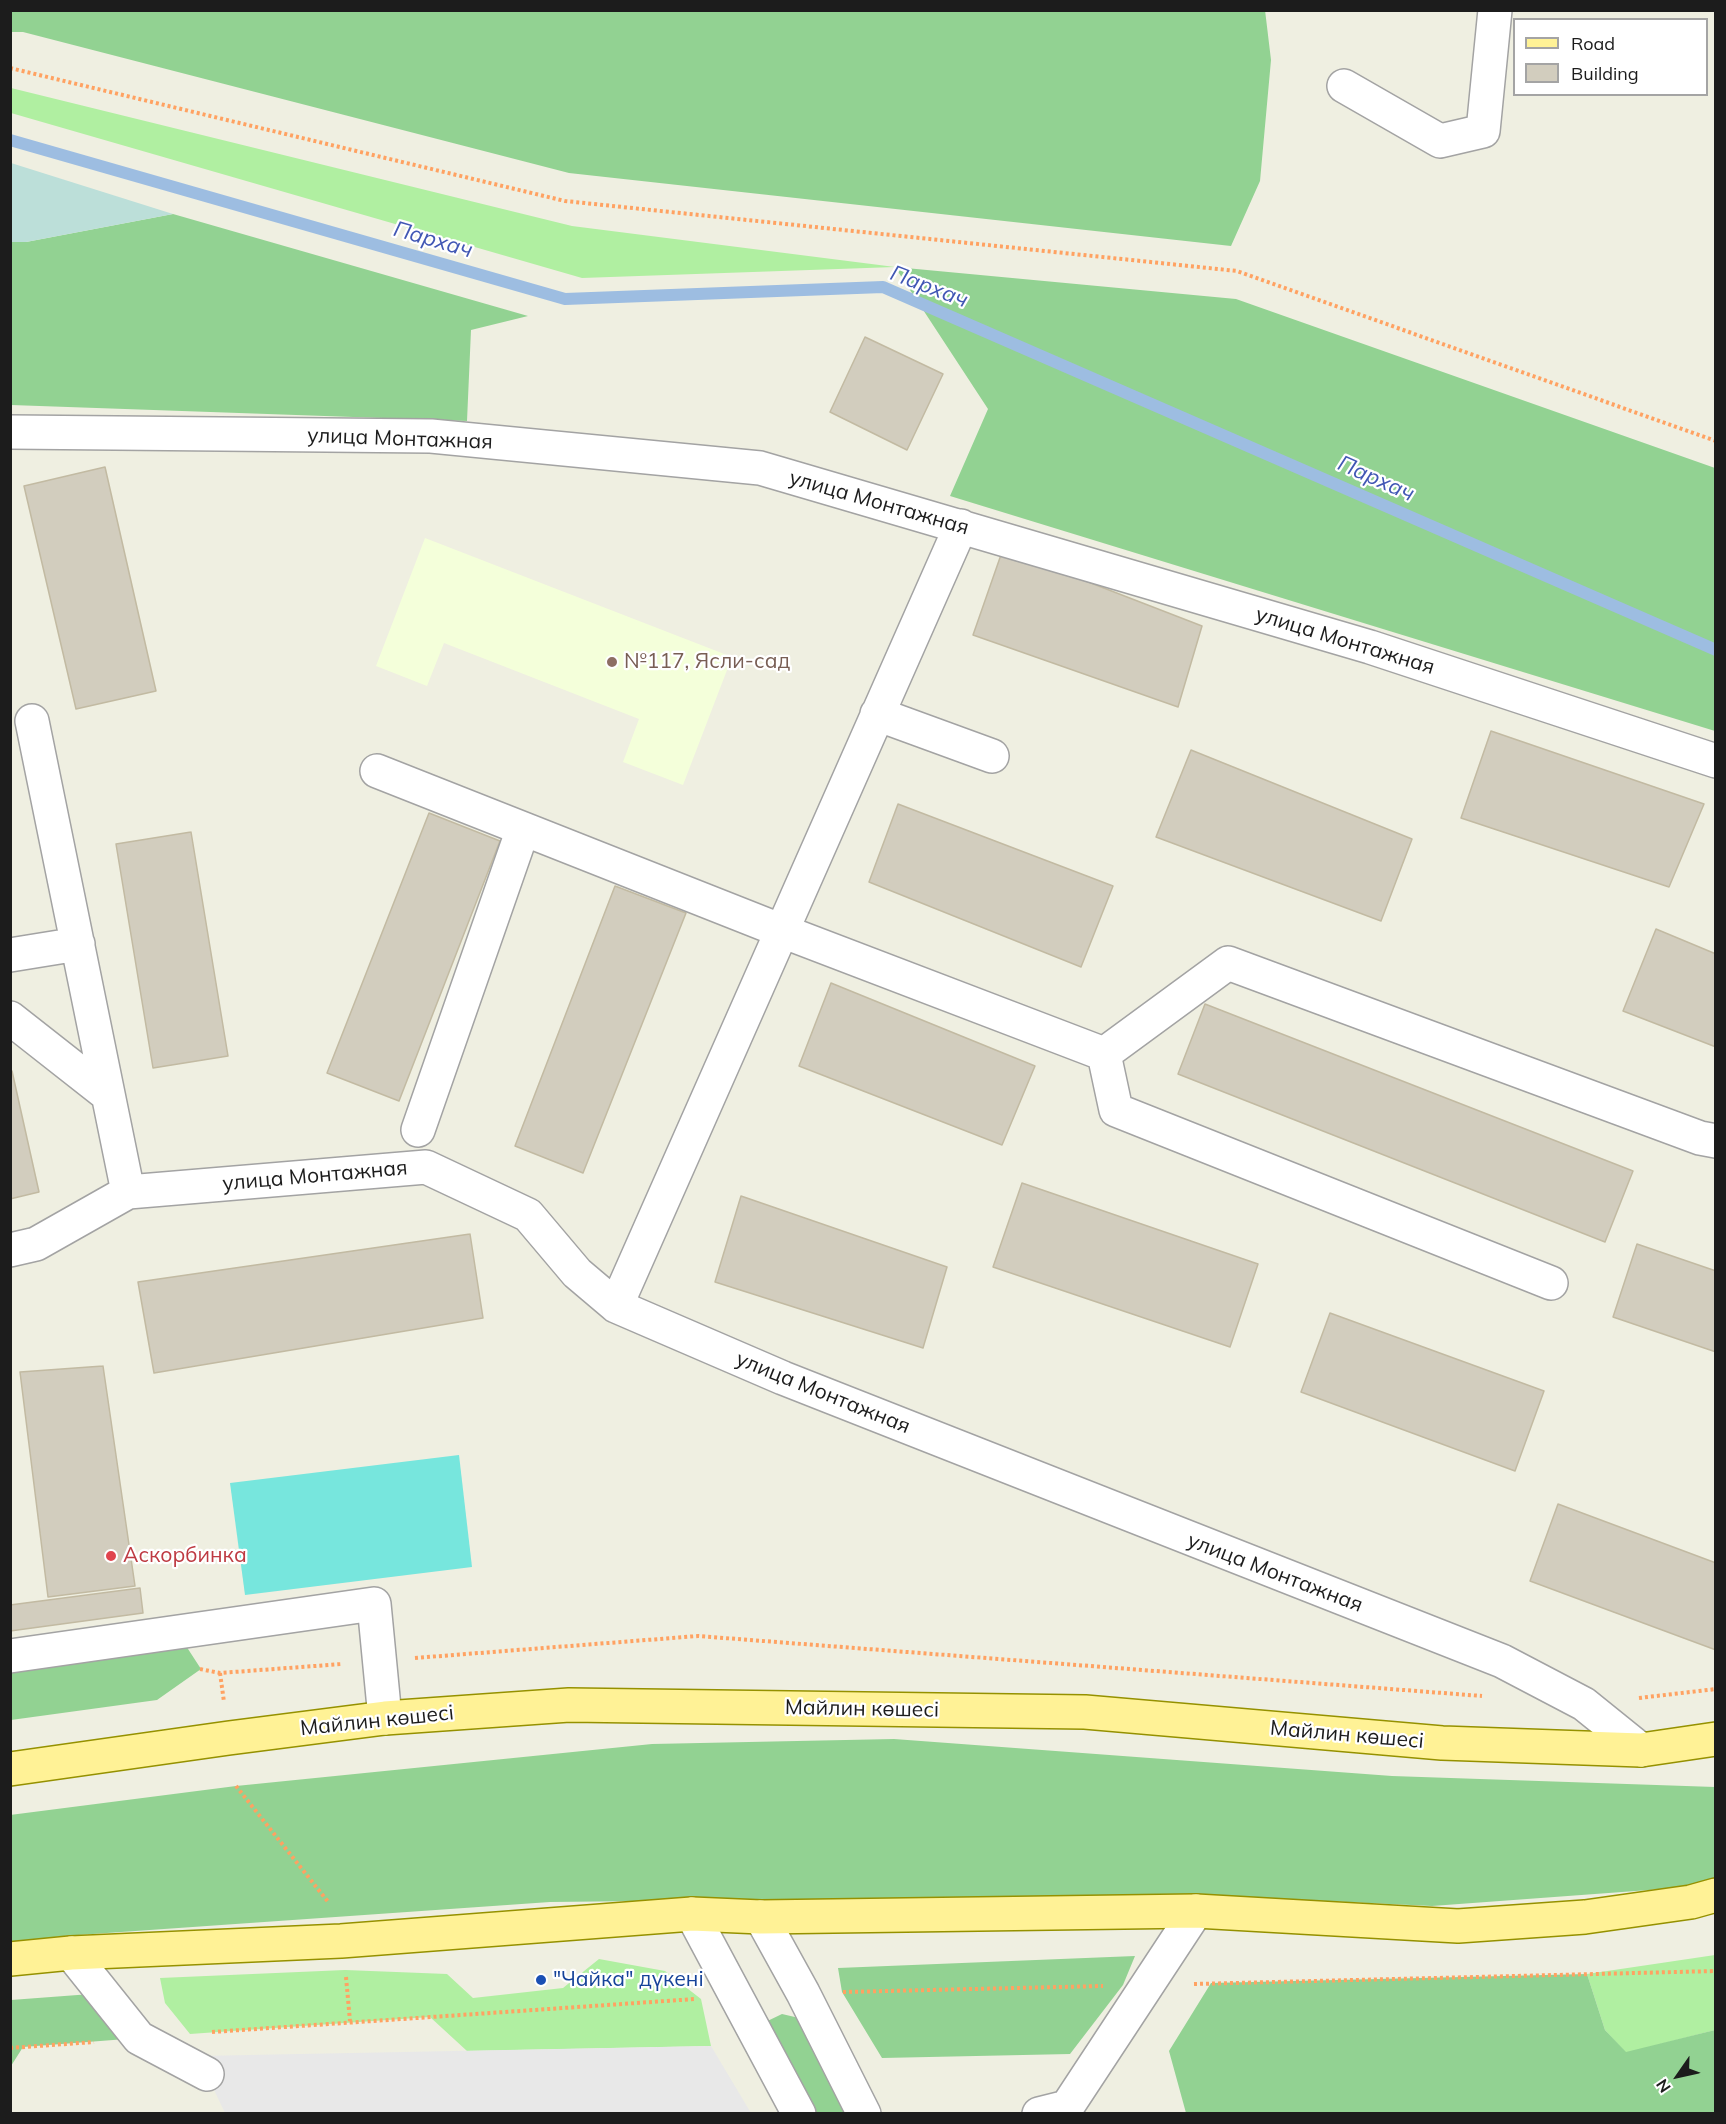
<!DOCTYPE html>
<meta charset="utf-8">
<style>
body{margin:0}
#map{position:relative;width:1726px;height:2124px;overflow:hidden;background:#efefe1;font-family:Mulish,sans-serif}
canvas{display:block}
.frame{position:absolute;inset:0;border:12px solid #1c1c1c;pointer-events:none}
.legend{position:absolute;left:1513px;top:18px;width:195px;height:78px;box-sizing:border-box;background:#fff;border:2px solid #a4a4a4;margin:0;padding:8px 10px;list-style:none;font-size:18px;color:#1c1c1c}
.legend li{display:flex;align-items:center;gap:12px;height:30px}
.legend b{width:30px;border:2px solid #a4a4a4}
.north{position:absolute;left:1648px;top:2046px;width:60px;height:60px;-webkit-text-stroke:4px #fff;paint-order:stroke;rotate:236deg;font-size:16px;font-weight:700;line-height:24px;text-align:center;color:#1c1c1c}
.north::after{content:'';display:block;margin:auto;width:21px;height:27px;background:#1c1c1c;clip-path:polygon(50% 0,100% 100%,50% 72%,0 100%)}
</style>
<div id="map">
<canvas width="1726" height="2124"></canvas>
<div class="frame"></div>
<ul class="legend">
<li><b style="height:8px;background:#fff296"></b>Road</li>
<li><b style="height:16px;background:#d2cdbe"></b>Building</li>
</ul>
<div class="north">N</div>
</div>
<script>
const ctx = document.querySelector('canvas').getContext('2d');
ctx.lineJoin = 'round';
function fill(path, color) { ctx.fillStyle = color; ctx.fill(path, 'evenodd'); }
const poly = rows => new Path2D(rows.map(r => 'M' + r).join(''));
function trace(path, color, width, dash) { ctx.strokeStyle = color; ctx.lineWidth = width; ctx.lineCap = dash ? 'butt' : 'round'; ctx.setLineDash(dash || []); ctx.stroke(path); }
function drawText(font, color, halo, rows, align = 'center') {
  ctx.font = font + ' Mulish,sans-serif'; ctx.lineWidth = 4.5; ctx.setLineDash([]); ctx.textBaseline = 'middle'; ctx.strokeStyle = halo; ctx.fillStyle = color; for (const [text, x, y, turn = 0] of rows) {
    ctx.save(); ctx.translate(x, y); ctx.rotate((+turn || 0) * Math.PI / 180); ctx.textAlign = isNaN(turn) ? turn : align; if (halo) ctx.strokeText(text, 0, 0); ctx.fillText(text, 0, 0); ctx.restore();
  }
}
fill(poly([
 [425,538,732,657,683,785,623,762,639,719,444,643,427,686,376,666]
]), '#f4ffda');
fill(poly([
 [11,88,572,226,895,267,582,278,11,113],
 [1715,1955,1715,2030,1626,2053,1605,2030,1587,1974],
 [599,1959,665,1971,701,1999,711,2046,467,2051,430,2017,190,2034,165,2003,160,1978,345,1970,447,1974,473,1998,563,1988]
]), '#b0efa1');
fill(poly([
 [1265,10,1271,60,1260,181,1231,246,569,173,23,32,10,32,11,10],
 [173,214,528,316,471,330,467,421,11,405,11,242,26,242],
 [895,267,1236,299,1715,468,1715,731,950,496,988,409],
 [177,1632,201,1669,157,1700,11,1720,10,1656],
 [894,1739,1392,1776,1715,1787,1716,1880,1690,1887,1432,1906,1198,1895,550,1902,64,1936,11,1942,10,1815,236,1786,652,1744],
 [1135,1956,1123,1985,1070,2054,882,2058,842,1992,838,1968],
 [1587,1974,1605,2030,1626,2052,1715,2030,1715,2113,1186,2113,1169,2051,1211,1983],
 [91,1994,126,2039,23,2047,11,2066,11,2000],
 [782,2014,799,2018,851,2113,817,2113,785,2057,753,2028]
]), '#92d292');
fill(poly([
 [11,163,173,214,26,242,11,242]
]), '#bcdfd9');
fill(poly([
 [459,1455,472,1567,245,1595,230,1483]
]), '#77e6dd');
fill(poly([
 [711,2046,751,2113,225,2113,198,2056]
]), '#e8e8e8');
trace(poly([
 [10,140,565,299,883,287,1716,650]
]), '#9dbde1', 12);
const building = poly([
 [865,337,943,374,907,450,830,412,865,337],
 [105,467,156,691,76,709,24,486,105,467],
 [1003,549,1202,626,1178,707,973,635,1003,549],
 [1491,731,1704,804,1669,887,1461,818,1491,731],
 [1191,750,1412,839,1381,921,1156,837,1191,750],
 [898,804,1113,886,1081,967,869,882,898,804],
 [429,813,500,841,399,1101,327,1073,429,813],
 [191,832,228,1056,153,1068,116,844,191,832],
 [615,886,686,913,583,1173,515,1146,615,886],
 [1656,929,1716,954,1716,1047,1623,1011,1656,929],
 [831,983,1035,1066,1002,1145,799,1066,831,983],
 [1205,1004,1633,1171,1605,1242,1178,1074,1205,1004],
 [12,1071,39,1192,10,1199,10,1072,12,1071],
 [1022,1183,1258,1264,1230,1347,993,1267,1022,1183],
 [741,1196,947,1267,923,1348,715,1282,741,1196],
 [470,1234,483,1318,154,1373,138,1282,470,1234],
 [1637,1244,1716,1271,1716,1352,1613,1317,1637,1244],
 [1330,1313,1544,1391,1515,1471,1301,1392,1330,1313],
 [103,1366,135,1586,48,1597,20,1372,103,1366],
 [1558,1504,1716,1563,1716,1650,1530,1581,1558,1504],
 [140,1588,143,1613,10,1631,10,1605,140,1588]
]);
fill(building, '#d2cdbe');
trace(building, '#c2baa2', 1.5);
const minor = poly([
 [1344,86,1440,141,1483,131,1495,10],
 [10,432,431,436,760,468,1370,647,1716,761],
 [877,714,992,756],
 [32,721,128,1192],
 [377,771,782,931,1104,1054,1228,963,1700,1138,1716,1141],
 [10,955,78,944],
 [10,1018,108,1095],
 [1104,1054,1116,1110,1551,1283],
 [418,1130,523,829],
 [10,1250,36,1244,128,1192,426,1167,528,1215,577,1273,616,1306,783,1378,1502,1661,1584,1704,1641,1750],
 [616,1306,961,526],
 [10,1656,374,1604,385,1718],
 [692,1914,799,2114],
 [761,1917,803,1993,864,2114],
 [71,1953,139,2038,207,2074],
 [1039,2114,1067,2107,1196,1911]
]);
const major = poly([
 [10,1769,229,1738,385,1718,569,1705,1085,1712,1442,1743,1641,1750,1716,1739],
 [10,1959,71,1953,341,1941,692,1914,761,1917,1196,1911,1458,1926,1585,1917,1691,1902,1716,1895]
]);
trace(minor, '#a3a3a3', 36);
trace(major, '#959100', 36);
trace(poly([
 [10,68,565,201,1237,271,1716,441],
 [415,1658,698,1636,1482,1696],
 [200,1669,220,1673,342,1664],
 [220,1673,224,1702],
 [1639,1698,1716,1689],
 [236,1786,329,1903],
 [346,1977,350,2021],
 [1194,1984,1716,1971],
 [843,1992,1103,1986],
 [212,2032,695,1999],
 [10,2048,94,2042]
]), '#ffa262', 4, [3, 3]);
trace(minor, '#fff', 33);
trace(major, '#fff296', 33);
for (const [x, y, r, color] of [
 [612,662,6,"#8d6e63"],
 [111,1556,6,"#e0444e"],
 [541,1980,6,"#1a4fb4"]
]) { const dot = new Path2D(); dot.arc(x, y, r, 0, 2 * Math.PI); ctx.fillStyle = color; ctx.fill(dot); trace(dot, '#fff', 2); }
drawText('21px', '#1c1c1c', '#fff', [
 ["улица Монтажная",400,439,2],
 ["улица Монтажная",879,503,16],
 ["улица Монтажная",1345,641,17],
 ["улица Монтажная",315,1176,-5],
 ["улица Монтажная",823,1393,22],
 ["улица Монтажная",1275,1573,21],
 ["Майлин көшесі",862,1709,1],
 ["Майлин көшесі",377,1721,-6],
 ["Майлин көшесі",1347,1735,5]
]);
drawText('21px', '#785e54', '#fff', [
 ["№117, Ясли-сад",624,662]
], 'left');
drawText('21px', '#be3a42', '#fff', [
 ["Аскорбинка",123,1556]
], 'left');
drawText('21px', '#164399', '#fff', [
 ["\"Чайка\" дүкені",553,1980]
], 'left');
drawText('italic 22px', '#4157b4', '#fff', [
 ["Пархач",433,240,16],
 ["Пархач",929,287,21],
 ["Пархач",1376,479,24]
]);
</script>
